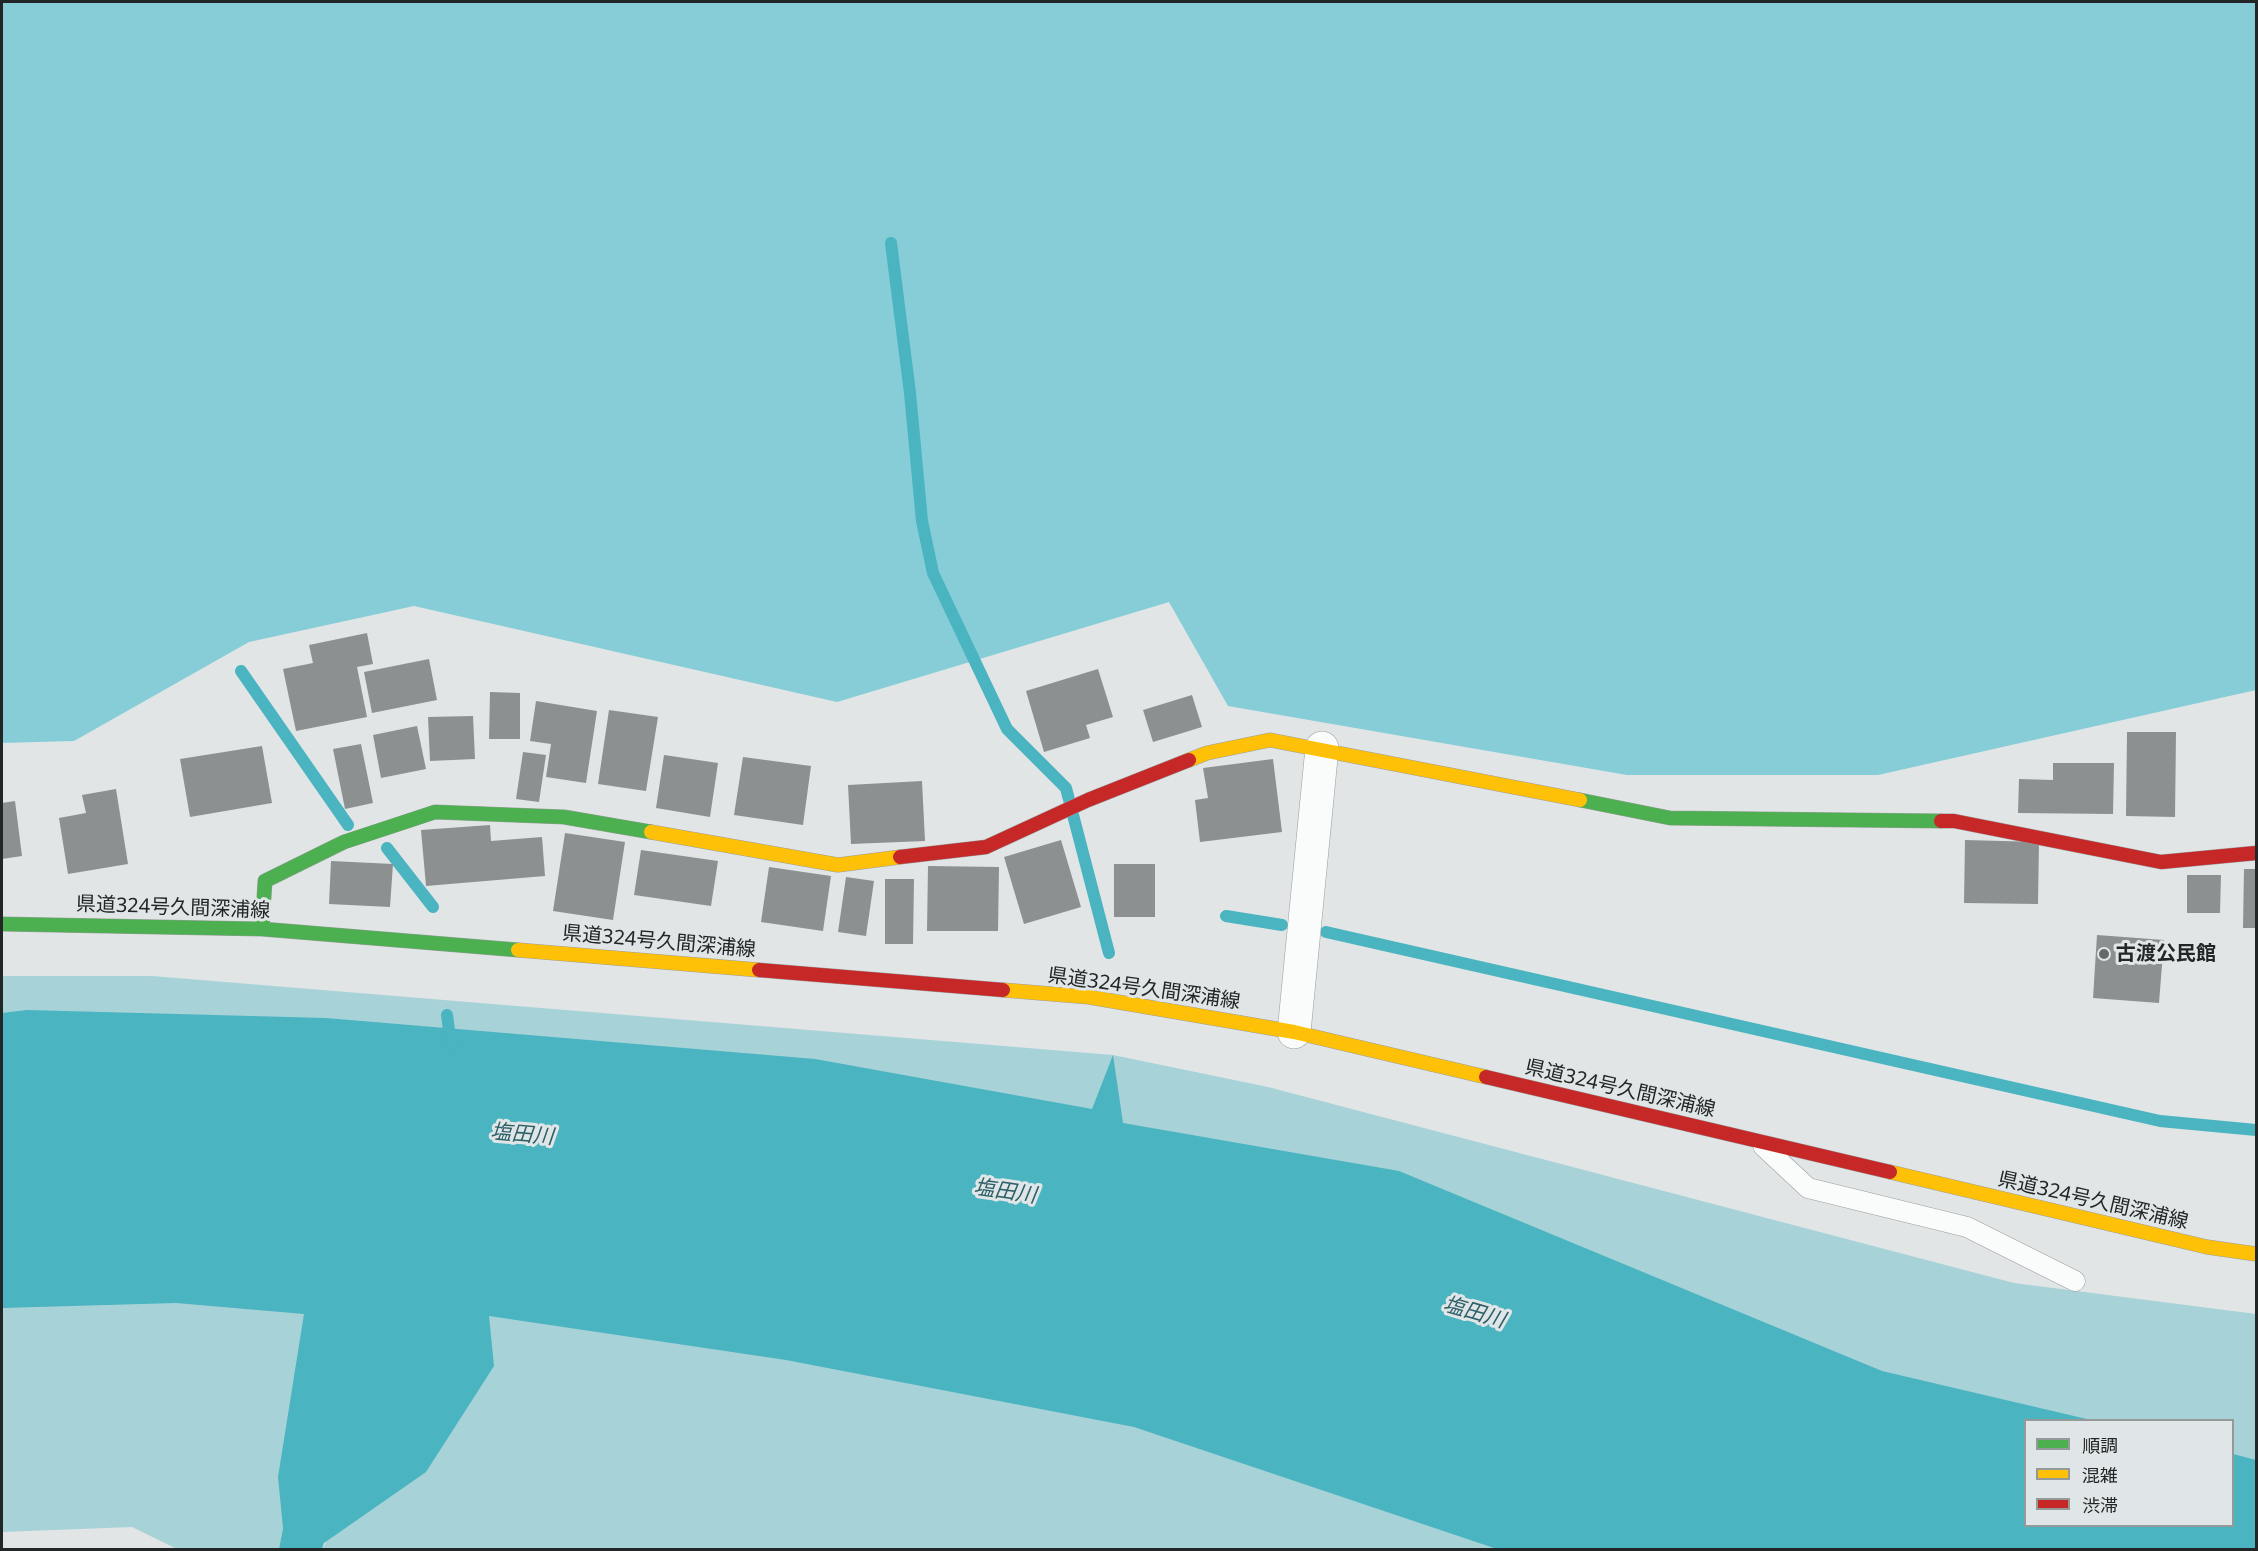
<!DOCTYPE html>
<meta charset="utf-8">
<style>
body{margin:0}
#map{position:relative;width:2258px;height:1551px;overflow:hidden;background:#e1e5e6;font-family:"Noto Sans","Noto Sans JP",sans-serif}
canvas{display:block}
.frame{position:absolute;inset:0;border:3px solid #232626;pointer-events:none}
.legend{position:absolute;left:2024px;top:1419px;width:210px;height:108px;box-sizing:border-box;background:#e0e6e7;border:2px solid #94999a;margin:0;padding:8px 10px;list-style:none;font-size:18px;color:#232626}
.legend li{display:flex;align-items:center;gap:12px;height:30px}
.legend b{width:30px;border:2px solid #94999a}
</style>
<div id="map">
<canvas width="2258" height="1551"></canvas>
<div class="frame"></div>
<ul class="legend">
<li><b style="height:8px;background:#4caf50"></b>順調</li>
<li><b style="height:8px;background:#ffc107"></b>混雑</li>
<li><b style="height:8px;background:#c62828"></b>渋滞</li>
</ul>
</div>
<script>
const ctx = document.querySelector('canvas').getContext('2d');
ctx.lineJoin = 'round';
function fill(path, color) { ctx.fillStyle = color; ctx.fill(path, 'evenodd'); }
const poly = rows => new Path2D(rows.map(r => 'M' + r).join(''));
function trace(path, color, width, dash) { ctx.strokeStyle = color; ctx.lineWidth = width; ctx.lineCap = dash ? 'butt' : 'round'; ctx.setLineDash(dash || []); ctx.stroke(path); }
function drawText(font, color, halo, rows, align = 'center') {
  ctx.font = font + ' "Noto Sans","Noto Sans JP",sans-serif'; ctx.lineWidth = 6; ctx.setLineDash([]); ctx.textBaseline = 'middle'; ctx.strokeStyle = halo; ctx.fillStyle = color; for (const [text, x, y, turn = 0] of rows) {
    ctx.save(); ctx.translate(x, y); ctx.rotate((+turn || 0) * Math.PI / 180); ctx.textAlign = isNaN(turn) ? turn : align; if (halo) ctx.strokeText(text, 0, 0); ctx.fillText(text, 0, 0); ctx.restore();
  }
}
fill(poly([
 [2,976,152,976,1113,1055,1268,1087,2014,1283,2256,1314,2256,1549,2232,1526,2232,1420,2026,1420,2,1069],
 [399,1207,283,1528,279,1549,177,1549,132,1527,2,1532,2,1209],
 [479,1214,1558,1549,322,1550]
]), '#a7d2d8');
fill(poly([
 [2,2,2256,2,2256,690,1878,775,1627,775,1228,706,1169,602,837,702,414,606,249,642,74,741,2,743]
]), '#86cdd7');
fill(poly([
 [27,1010,326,1018,815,1059,1092,1109,1113,1055,1123,1123,1399,1171,1882,1371,2091,1420,2026,1420,2026,1526,2232,1526,2233,1454,2256,1460,2256,1549,1497,1549,1134,1427,786,1360,489,1316,494,1366,426,1472,324,1543,322,1549,279,1549,283,1528,278,1477,304,1314,176,1303,2,1308,2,1013]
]), '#4ab4c0');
trace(poly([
 [891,243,910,393,922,521,933,573,1007,729,1066,788,1109,953],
 [241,671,348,825],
 [387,848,433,907],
 [1226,916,1282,925],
 [1326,932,2160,1121,2256,1130],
 [447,1015,451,1045]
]), '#4ab4c0', 12);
fill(poly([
 [367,633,373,664,357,667,367,717,296,731,283,669,313,663,309,645],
 [429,659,437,700,372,713,364,672],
 [1098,669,1113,717,1086,725,1090,738,1044,752,1026,691],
 [490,692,520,693,520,739,489,739],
 [1192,695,1202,727,1153,742,1143,710],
 [536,701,597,711,586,783,546,777,551,744,530,741],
 [609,710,658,717,646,791,598,784],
 [473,716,475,759,430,761,428,717],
 [417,726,426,769,381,778,373,735],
 [2127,732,2176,732,2175,817,2126,816],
 [361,744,373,803,345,809,333,749],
 [262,746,272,803,190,817,180,759],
 [523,752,546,755,539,802,516,799],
 [664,755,718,763,710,817,656,808],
 [743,757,811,766,803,825,734,815],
 [1273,759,1282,832,1200,842,1195,800,1208,798,1203,768],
 [2053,763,2114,763,2113,814,2018,813,2019,779,2053,780],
 [922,781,925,841,851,844,848,785],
 [116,789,128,864,68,874,59,818,86,813,82,795],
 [15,801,22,856,2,859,2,803],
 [490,825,491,841,542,837,545,876,426,886,421,830],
 [565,833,625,842,613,920,553,911],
 [1061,840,1081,907,1024,924,1004,857],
 [1965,840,2039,842,2038,904,1964,903],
 [641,850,718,861,711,906,634,895],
 [331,861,393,864,390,907,329,904],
 [1114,864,1155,864,1155,917,1114,917],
 [928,866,999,867,998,931,927,931],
 [769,867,831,876,823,931,761,922],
 [2244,869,2256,869,2256,928,2243,928],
 [2187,875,2221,875,2220,913,2187,913],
 [846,877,874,881,866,936,838,932],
 [885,879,914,879,913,944,885,944],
 [2097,935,2164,940,2159,1003,2093,998]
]), '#8d9091');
const lane = poly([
 [1763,1146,1808,1188,1967,1227,2075,1281]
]);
const street = poly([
 [1294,1032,1322,748]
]);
const fast = poly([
 [1580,800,1670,818,1941,821],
 [2,924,262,929,518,950],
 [262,929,265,881,344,842,435,812,564,817,651,832]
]);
const slow = poly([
 [1189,760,1207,753,1270,740,1580,800],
 [651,832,838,865,900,857],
 [518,950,759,970],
 [1003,990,1089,997,1294,1032,1486,1077],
 [1890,1172,2207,1247,2256,1254]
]);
const jam = poly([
 [1941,821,1954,821,2161,862,2256,853],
 [900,857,986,847,1088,800,1189,760],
 [759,970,1003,990],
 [1486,1077,1890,1172]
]);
trace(lane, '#9b9e9e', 21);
trace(street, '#9b9e9e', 34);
trace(fast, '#9b9e9e', 15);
trace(slow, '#9b9e9e', 15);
trace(jam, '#9b9e9e', 15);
trace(lane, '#fafbfb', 20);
trace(street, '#fafbfb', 33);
trace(fast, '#4caf50', 14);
trace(slow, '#ffc107', 14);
trace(jam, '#c62828', 14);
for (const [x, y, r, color] of [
 [2104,954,6,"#666969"]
]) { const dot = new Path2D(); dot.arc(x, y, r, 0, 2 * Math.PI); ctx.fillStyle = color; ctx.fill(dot); trace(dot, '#e0e6e7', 2); }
drawText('20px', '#232626', '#e0e6e7', [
 ["県道324号久間深浦線",173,908,2],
 ["県道324号久間深浦線",659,942,5],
 ["県道324号久間深浦線",1144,989,8],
 ["県道324号久間深浦線",1620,1089,13],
 ["県道324号久間深浦線",2093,1201,13]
]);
drawText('bold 20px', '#232626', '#e0e6e7', [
 ["古渡公民館",2116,954]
], 'left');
drawText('italic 21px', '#2d6067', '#e0e6e7', [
 ["塩田川",522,1135,5],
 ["塩田川",1005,1192,8],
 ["塩田川",1474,1313,16]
]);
</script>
